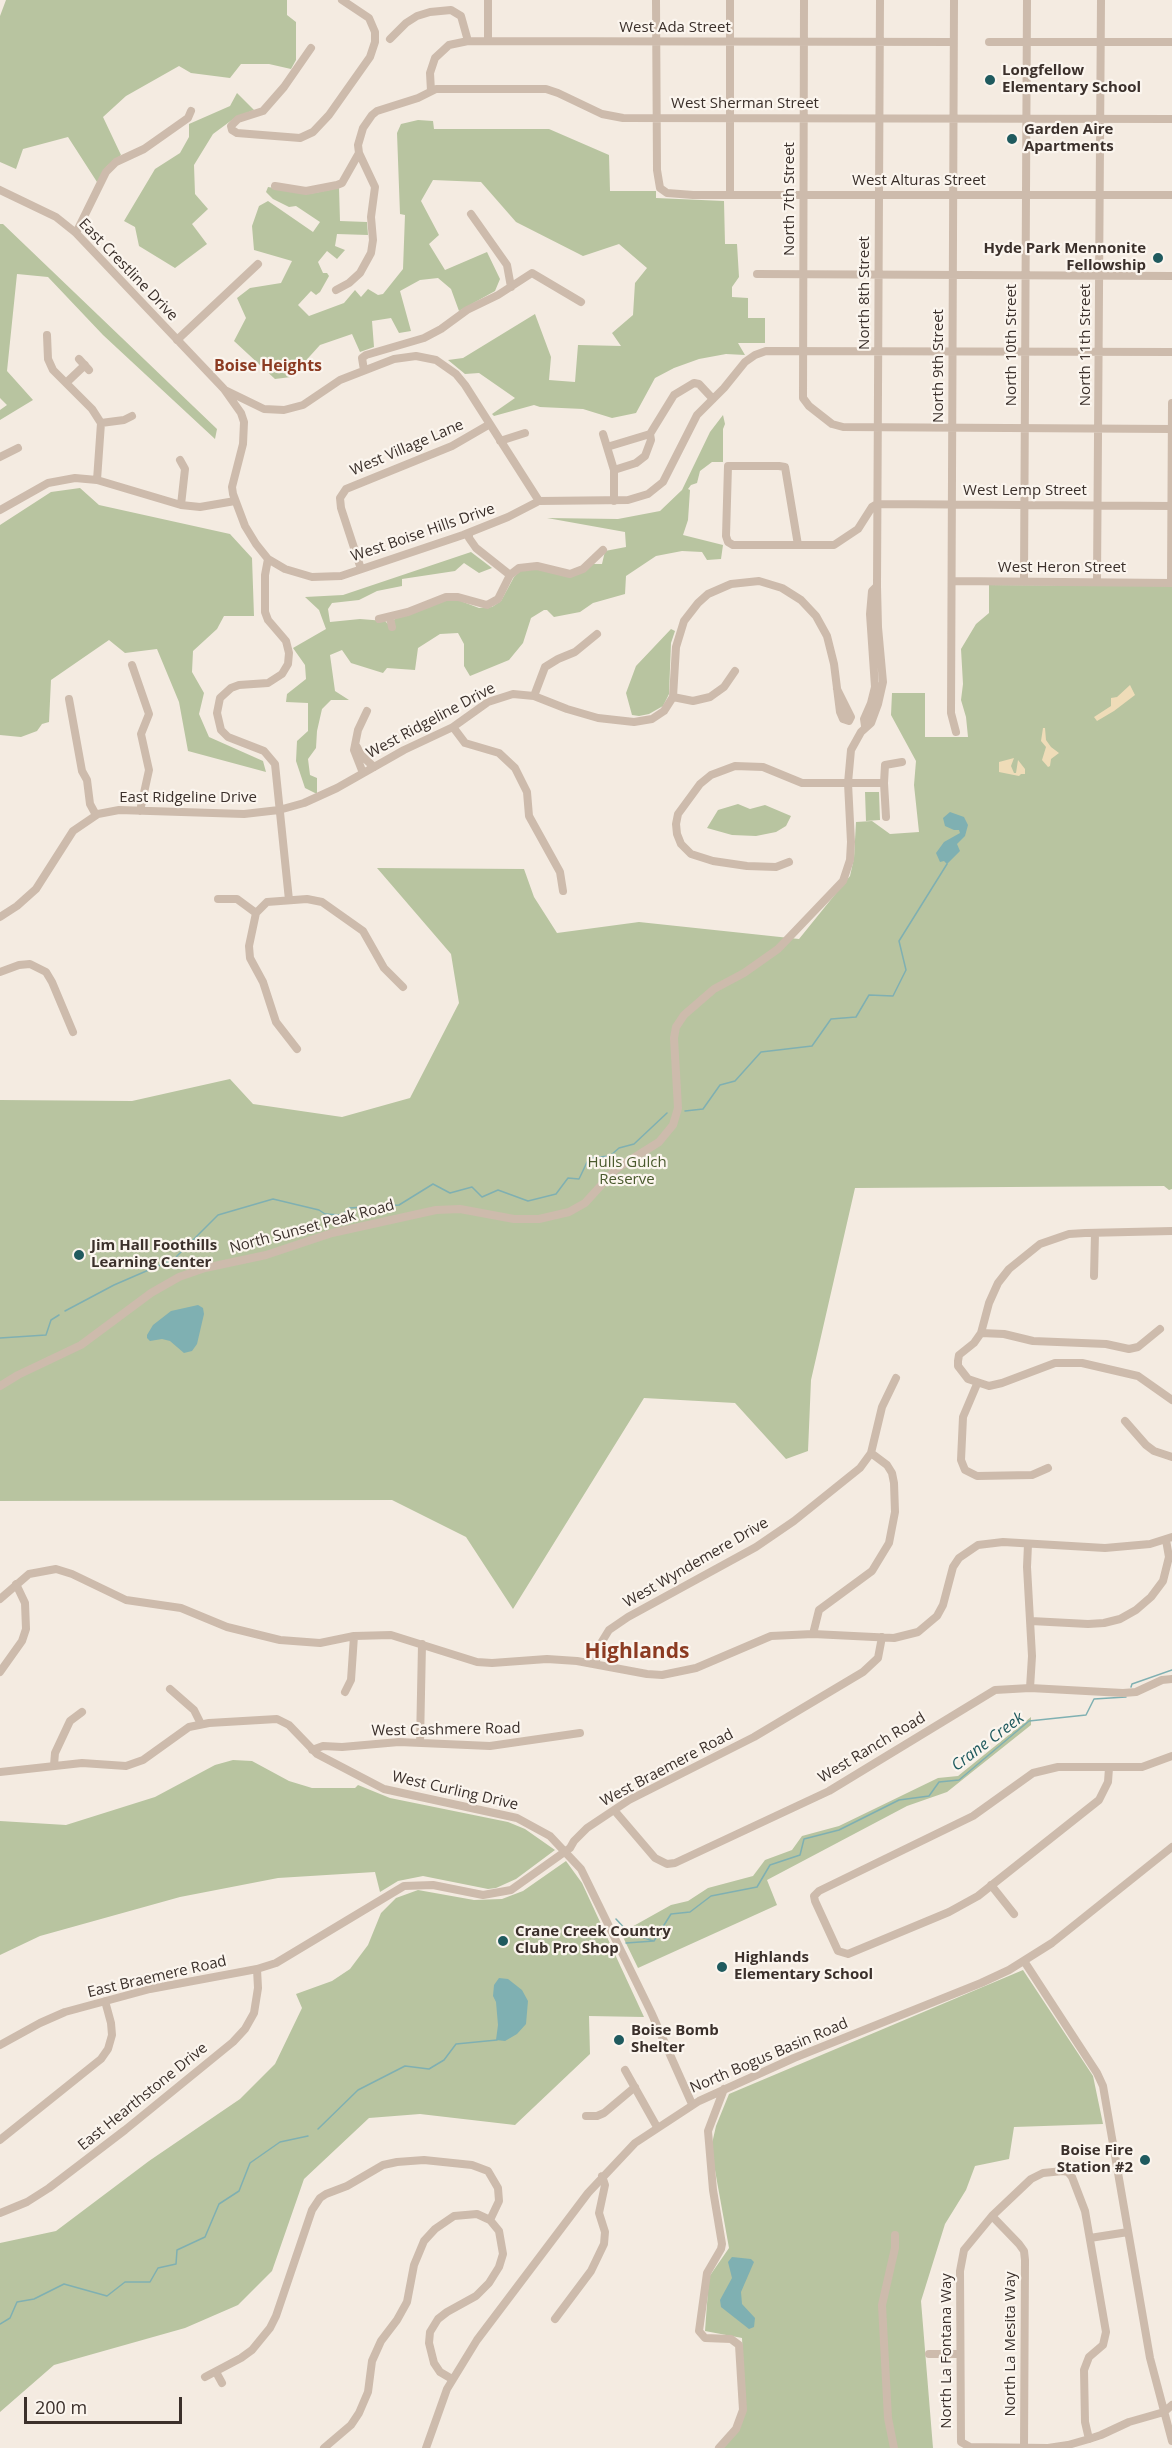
<!DOCTYPE html>
<style>
body{margin:0}
#map{position:relative;width:1172px;height:2448px;overflow:hidden;background:#f4ebe1;font-family:"Open Sans",sans-serif}
canvas{display:block}
.scale{position:absolute;left:24px;top:2397px;width:158px;height:27px;box-sizing:border-box;border:3px solid #3b302b;border-top:0;padding-left:8px;font-size:18px;line-height:21px;white-space:nowrap;color:#3b302b;-webkit-text-stroke:4px #fbf5ee;paint-order:stroke}
</style>
<div id="map">
<canvas width="1172" height="2448"></canvas>
<div class="scale">200 m</div>
</div>
<script>
const ctx = document.querySelector('canvas').getContext('2d');
ctx.lineJoin = 'round';
function fill(path, color) { ctx.fillStyle = color; ctx.fill(path, 'evenodd'); }
const poly = rows => new Path2D(rows.map(r => 'M' + r).join(''));
function trace(path, color, width, dash) { ctx.strokeStyle = color; ctx.lineWidth = width; ctx.lineCap = dash ? 'butt' : 'round'; ctx.setLineDash(dash || []); ctx.stroke(path); }
function drawText(font, color, halo, rows, align = 'center') {
  ctx.font = font + ' "Open Sans",sans-serif'; ctx.lineWidth = 4.5; ctx.setLineDash([]); ctx.textBaseline = 'middle'; ctx.strokeStyle = halo; ctx.fillStyle = color; for (const [text, x, y, turn = 0] of rows) {
    ctx.save(); ctx.translate(x, y); ctx.rotate((+turn || 0) * Math.PI / 180); ctx.textAlign = isNaN(turn) ? turn : align; if (halo) ctx.strokeText(text, 0, 0); ctx.fillText(text, 0, 0); ctx.restore();
  }
}
fill(poly([
 [6,0,287,0,287,15,296,22,296,60,291,69,269,64,241,64,230,78,191,73,179,66,126,96,103,117,121,155,107,166,97,182,68,137,23,149,16,169,0,162,0,16],
 [237,93,254,110,236,117,213,134,194,165,195,194,208,209,192,224,207,244,175,268,139,246,135,227,124,221,155,169,180,153,189,137,189,124,230,106],
 [418,120,433,121,434,129,549,129,609,155,610,191,656,191,656,198,724,201,725,244,737,244,739,277,732,287,732,297,748,298,748,318,765,318,765,343,738,343,745,355,726,354,699,359,674,368,655,378,636,413,612,418,583,409,540,407,534,405,494,416,492,414,515,398,479,373,465,374,448,360,463,358,535,314,551,357,549,380,575,382,578,345,621,346,612,333,633,315,635,283,647,268,619,244,583,256,516,222,481,182,433,180,421,201,439,235,429,244,445,270,487,252,500,279,495,291,459,311,451,289,438,278,420,280,400,291,411,331,399,333,391,318,372,321,374,347,360,352,352,334,320,345,291,377,275,379,234,341,246,318,237,298,250,288,281,283,292,261,254,250,252,226,259,206,268,201,313,232,320,222,296,206,289,207,273,199,266,192,268,187,309,194,339,188,340,221,367,222,368,235,337,234,335,246,345,250,337,259,327,251,318,262,323,273,327,273,329,276,320,292,316,295,311,291,298,305,309,316,344,303,355,290,361,297,368,289,378,295,383,294,403,269,405,215,400,214,397,133,401,124],
 [0,224,3,224,217,429,215,439,103,335,48,277,17,274,7,371,33,400,0,420,0,410,7,405,0,398],
 [723,415,725,424,723,429,723,462,712,462,700,471,697,483,691,485,688,489,690,490,688,520,683,535,723,545,721,559,707,560,702,552,682,551,656,556,626,576,625,594,593,603,580,612,554,617,547,610,544,610,531,618,523,643,509,660,470,676,464,666,464,644,458,633,440,634,418,648,415,670,387,668,383,673,351,663,342,650,330,655,335,691,349,700,331,700,322,709,317,731,316,748,308,759,310,775,317,778,317,794,305,788,296,761,297,741,308,731,308,703,286,702,287,694,306,679,305,665,293,648,326,629,319,610,305,597,343,595,471,552,492,568,479,573,464,563,455,571,402,579,402,586,377,591,359,600,332,603,328,609,330,622,360,619,385,621,391,627,395,618,446,600,458,600,479,608,492,607,501,601,514,577,520,571,535,569,571,577,591,564,602,564,605,551,626,547,625,532,547,518,618,519,660,511,682,490,710,432],
 [80,488,99,505,230,534,252,558,254,616,224,616,217,629,193,651,192,672,204,693,199,714,209,737,263,761,266,772,188,751,179,702,157,649,125,653,109,640,51,680,49,722,42,724,37,731,21,737,0,735,0,525,51,492],
 [989,585,1172,586,1172,1189,1169,1190,1164,1186,855,1188,811,1380,808,1451,786,1459,735,1403,644,1398,513,1609,466,1537,392,1500,0,1501,0,1100,132,1101,230,1079,253,1104,342,1117,410,1098,459,1003,451,954,377,868,524,869,534,897,557,933,639,922,799,939,850,876,854,858,856,822,872,821,890,834,919,832,914,785,916,761,891,715,892,693,925,693,925,737,968,737,966,717,961,700,963,684,961,649,976,624,989,613],
 [671,629,675,631,671,643,669,694,663,706,649,714,639,716,632,715,626,693,636,666],
 [865,792,879,792,880,820,866,821],
 [738,804,750,809,765,805,791,816,786,826,776,832,756,836,732,835,707,828,718,810],
 [1031,1717,1031,1725,947,1792,907,1806,767,1880,777,1905,638,1968,621,1933,671,1905,688,1901,708,1888,753,1876,765,1860,792,1850,802,1836,839,1826,938,1778,958,1776],
 [233,1760,252,1761,289,1781,312,1788,355,1788,358,1785,390,1798,508,1822,525,1829,555,1850,516,1879,496,1888,488,1889,423,1876,398,1881,380,1892,375,1872,278,1878,180,1897,40,1936,0,1955,0,1821,66,1825,155,1797,215,1765],
 [566,1861,582,1883,644,2017,589,2016,590,2054,515,2125,420,2114,369,2118,304,2179,272,2271,238,2305,185,2328,54,2365,0,2412,0,2243,56,2231,149,2161,240,2099,275,2064,302,2008,296,1994,332,1981,350,1969,368,1945,381,1913,396,1898,418,1890,474,1900,502,1899,523,1891],
 [1023,1970,1093,2076,1103,2124,1014,2127,1009,2159,975,2166,966,2190,945,2224,921,2301,933,2448,721,2448,739,2428,745,2405,742,2338,705,2331,709,2277,729,2248,711,2148,716,2126,729,2094]
]), '#b8c4a0');
fill(poly([
 [1130,685,1135,695,1114,711,1097,721,1094,717,1111,706,1111,698,1117,697],
 [1043,728,1045,728,1046,740,1051,747,1059,753,1051,759,1050,766,1048,767,1042,760,1046,747,1041,741],
 [1014,758,1011,766,1014,773,1016,773,1018,760,1025,769,1025,774,1021,774,1019,776,999,772,999,762]
]), '#efdcb8');
fill(poly([
 [950,812,964,817,968,825,965,836,957,844,960,851,947,864,944,861,940,862,936,853,944,842,960,833,959,830,954,830,945,826,943,818],
 [198,1305,203,1308,204,1314,197,1344,192,1351,184,1353,170,1341,162,1339,150,1341,147,1338,147,1335,153,1325,171,1311],
 [499,1978,508,1979,522,1990,528,2001,526,2024,517,2034,505,2041,496,2040,498,2025,496,2002,493,1996,494,1985],
 [732,2257,751,2259,754,2262,741,2292,742,2304,755,2318,754,2327,749,2329,721,2307,720,2300,732,2278,728,2262]
]), '#7fb0b2');
trace(poly([
 [685,1111,703,1109,720,1085,735,1081,761,1052,812,1046,831,1019,856,1017,869,995,893,996,906,970,899,941,947,864],
 [65,1311,114,1285,174,1259,218,1215,273,1199,319,1210,325,1214,342,1215,349,1208,399,1205,433,1184,450,1193,472,1187,482,1197,498,1190,528,1201,556,1194,568,1178,579,1179,589,1158,610,1156,619,1148,634,1144,667,1113],
 [0,1338,46,1335,51,1320,59,1315],
 [1131,1687,1132,1684,1172,1670],
 [616,1919,628,1932,653,1941],
 [626,1943,654,1941,671,1914,690,1912,711,1896,757,1887,770,1865,800,1855,804,1839,839,1830,899,1800,929,1796,939,1782,959,1780,1029,1721,1086,1715,1094,1699,1126,1697],
 [591,1948,609,1946],
 [318,2129,358,2090,405,2066,429,2069,444,2060,456,2044,497,2040],
 [0,2324,10,2318,17,2302,34,2299,64,2284,107,2296,125,2282,150,2282,158,2268,176,2264,177,2250,205,2237,219,2204,239,2191,250,2163,280,2142,308,2136]
]), '#7fb0b2', 1.5);
trace(poly([
 [656,0,657,170,660,188,667,193,693,195,1172,195],
 [730,0,730,195],
 [804,0,803,398,809,406,832,424,843,427,1172,429],
 [954,0,951,713,956,732],
 [390,39,406,23,417,16,430,12,451,10,461,16,468,41],
 [488,41,488,0],
 [989,42,1172,42],
 [311,48,284,87,263,111,238,119,231,126,232,130,237,133,300,138,313,132,329,115,370,57,375,42,375,32,369,18,342,0],
 [431,91,430,73,435,58,449,45,468,41,953,42],
 [275,186,306,191,337,185,342,183,359,153],
 [0,190,56,217,76,233,224,389,241,413,244,422,243,444,232,487,233,494,245,526,256,544,268,559,285,569,312,577,341,576,463,535,508,517,539,501,628,500,648,494,663,482,697,415,724,388,745,362,755,355,766,351,1172,352],
 [471,214,507,265,511,287],
 [76,233,106,172,116,162,144,149,188,118,191,111],
 [757,274,1172,276],
 [336,290,349,283,360,273,371,253,373,240,371,217,375,187,359,153,358,145,363,128,372,115,377,111,418,98,436,89,546,89,558,93,602,114,623,118,1172,119],
 [47,335,48,359,53,370,92,409,101,423,97,480],
 [177,340,258,264],
 [79,359,89,370],
 [364,370,362,358,366,355,424,338,441,329,467,310,498,295,532,273,581,302],
 [66,383,85,365],
 [227,391,264,409,284,410,303,405,340,380,394,359,416,356,436,360,456,374,465,385,539,501],
 [101,423,124,420,132,416],
 [603,434,614,470,614,501],
 [500,441,525,433],
 [607,447,650,434],
 [0,457,18,448],
 [180,460,185,469,181,505],
 [614,470,636,463,645,456,651,440,650,434,674,395,694,383,699,384,713,399],
 [877,504,1172,506],
 [0,510,48,483,75,478,97,480,181,505,200,507,235,501],
 [469,533,469,538,476,548,510,575],
 [798,545,785,467,779,466,728,466,726,536,728,542,733,545,834,545,858,529,872,507,877,504],
 [268,559,265,575,265,612,268,620,286,641,289,653,288,664,282,674,268,683,239,685,231,688,220,698,217,713,221,730,228,737,264,751,275,764,289,900],
 [361,569,341,508,340,498,346,489,452,446,490,424],
 [952,581,1172,583],
 [1024,582,1027,0],
 [1097,582,1101,0],
 [1171,583,1172,403],
 [390,618,392,627],
 [379,619,408,612,446,597,458,597,487,605,498,599,510,575,519,568,537,566,570,574,583,569,603,550],
 [132,665,149,714,141,734,149,770,140,811],
 [534,696,545,667,558,659,575,652,597,634],
 [673,697,693,701,710,697,724,687,735,671],
 [69,699,82,771,87,780,90,804,96,815],
 [865,726,864,719,871,703,875,687,870,614,872,591,876,587],
 [453,727,465,743,499,753,515,768,527,792,529,816,560,872,563,891],
 [357,747,361,755,374,767],
 [363,773,354,750,358,730,367,711],
 [884,783,886,817],
 [789,862,776,867,747,866,713,861,691,854,681,844,677,834,676,824,678,814,700,784,711,775,735,766,763,767,802,783,884,783,885,765,902,762],
 [218,899,237,899,256,913],
 [0,917,17,906,36,889,73,831,98,814,119,810,244,814,279,810,304,803,337,788,404,750,453,727,488,702,513,694,534,696,567,709,598,718,634,722,652,719,664,711,673,697,676,647,684,621,698,603,708,594,731,584,759,581,782,588,801,600,816,616,827,636,834,664,840,712,843,719,849,721,851,717,837,689],
 [0,972,19,965,30,964,46,972,52,982,73,1032],
 [297,1049,276,1022,263,982,250,958,249,946,256,913,267,902,307,899,322,902,363,931,384,968,403,987],
 [1172,1231,1085,1233,1069,1234,1040,1244,1009,1269,998,1283,989,1303,981,1333,974,1343,959,1355,958,1361,958,1366,968,1379,989,1386,1002,1383,1055,1363,1082,1363,1138,1376,1172,1400],
 [1094,1276,1095,1233],
 [981,1333,1004,1334,1033,1341,1106,1344,1129,1349,1138,1347,1160,1329],
 [977,1384,963,1417,961,1460,965,1470,977,1476,1032,1475,1048,1468],
 [0,1386,18,1375,81,1345,151,1293,179,1277,205,1268,266,1255,332,1233,436,1210,460,1209,514,1219,539,1219,569,1212,585,1203,616,1169,659,1142,673,1125,678,1108,674,1038,676,1027,684,1015,714,989,744,973,778,949,843,881,850,860,851,842,848,783,851,750,861,732,871,723,878,704,883,682,878,627,877,586,880,0],
 [1125,1421,1146,1445,1154,1451,1172,1457],
 [1028,1544,1027,1567,1032,1656,1030,1688],
 [0,1599,29,1574,56,1569,72,1574,126,1600,181,1608,227,1627,280,1640,320,1643,354,1636,391,1635,477,1662,492,1663,547,1659,577,1661,647,1674,662,1675,696,1668,771,1636,813,1634,894,1638,918,1632,937,1616,943,1605,953,1567,959,1558,978,1545,1003,1542,1105,1548,1150,1544,1172,1537],
 [1031,1621,1088,1624,1104,1623,1120,1619,1136,1610,1151,1597,1163,1581,1169,1557,1166,1540],
 [813,1634,819,1610,872,1571,889,1543,895,1512,894,1483,892,1473,887,1465,871,1453],
 [595,1664,601,1643,609,1630,628,1617,756,1547,794,1521,860,1468,871,1453,882,1407,896,1378],
 [0,1672,22,1641,26,1629,25,1603,16,1584],
 [170,1689,194,1710,201,1724],
 [345,1692,351,1680,354,1636],
 [420,1743,422,1644],
 [312,1750,323,1746,342,1747,399,1742,490,1746,580,1733],
 [54,1765,55,1753,70,1721,82,1712],
 [1109,1768,1108,1782,1099,1800,978,1896,949,1912,848,1954,838,1951,815,1901,814,1896,819,1891,973,1816,1033,1773,1058,1767,1142,1767,1172,1756],
 [0,1772,82,1763,126,1766,143,1760,189,1727,209,1723,277,1719,289,1725,317,1754,384,1789,517,1818,550,1836,581,1869,651,2012,692,2104],
 [614,1810,655,1858,667,1864,675,1863,829,1791,995,1690,1030,1688,1123,1693,1136,1692,1162,1680,1172,1679],
 [991,1885,1014,1914],
 [1024,1961,1097,2073,1103,2086,1150,2358,1172,2441],
 [0,2045,40,2023,65,2012,150,1989,257,1969,276,1963,404,1886,433,1885,483,1895,511,1890,570,1848,574,1841,587,1828,629,1800,754,1737,863,1672,878,1658,882,1637],
 [625,2070,657,2127],
 [586,2116,597,2116,604,2113,635,2087],
 [0,2140,101,2059,108,2049,112,2035,111,2023,105,2001],
 [0,2213,27,2202,49,2188,125,2130,233,2042,245,2029,254,2013,258,1988,257,1969],
 [992,2216,1019,2244,1024,2251,1025,2260,1024,2448],
 [1090,2238,1128,2232],
 [555,2319,591,2271,604,2244,605,2232,599,2213,605,2185,602,2176],
 [929,2354,960,2354],
 [216,2372,222,2383],
 [205,2377,241,2358,252,2350,270,2328,276,2316,312,2210,320,2198,326,2194,347,2186,383,2165,397,2162,424,2160,472,2165,488,2171,498,2188,499,2201,490,2220],
 [1089,2439,1085,2422,1084,2370,1089,2357,1103,2345,1106,2332,1085,2211,1072,2177,1068,2172,1063,2171,1043,2173,1031,2179,992,2216,964,2250,960,2271,961,2442,970,2447,1048,2448,1068,2445,1089,2439,1101,2435,1129,2422,1164,2412,1172,2405],
 [324,2448,351,2425,359,2413,368,2392,372,2361,381,2341,397,2320,407,2302,414,2265,424,2241,435,2229,454,2216,477,2214,490,2220,499,2231,503,2254,499,2267,489,2283,476,2296,447,2312,438,2319,430,2332,429,2343,434,2363,440,2372,452,2379],
 [426,2448,447,2389,477,2340,588,2193,635,2143,699,2101,794,2058,981,1983,1009,1970,1052,1943,1172,1847],
 [719,2448,736,2429,743,2410,739,2345,731,2339,705,2338,699,2331,707,2273,721,2249,722,2244,713,2190,708,2131,724,2089],
 [894,2448,888,2418,882,2305,895,2248,895,2235]
]), '#cdbbac', 8);
for (const [x, y, r, color] of [
 [990,80,6,"#1f5a5e"],
 [1012,139,6,"#1f5a5e"],
 [1158,258,6,"#1f5a5e"],
 [79,1255,6,"#1f5a5e"],
 [503,1941,6,"#1f5a5e"],
 [722,1967,6,"#1f5a5e"],
 [619,2040,6,"#1f5a5e"],
 [1145,2160,6,"#1f5a5e"]
]) { const dot = new Path2D(); dot.arc(x, y, r, 0, 2 * Math.PI); ctx.fillStyle = color; ctx.fill(dot); trace(dot, '#fbf5ee', 2); }
drawText('15px', '#3b302b', '#fbf5ee', [
 ["West Ada Street",675,28],
 ["West Sherman Street",745,104],
 ["West Alturas Street",919,181],
 ["North 7th Street",790,199,-90],
 ["East Crestline Drive",128,270,46],
 ["North 8th Street",865,293,-90],
 ["North 10th Street",1012,345,-90],
 ["North 11th Street",1086,345,-90],
 ["North 9th Street",939,366,-90],
 ["West Village Lane",407,448,-23],
 ["West Lemp Street",1025,491],
 ["West Boise Hills Drive",423,533,-19],
 ["West Heron Street",1062,568],
 ["West Ridgeline Drive",431,721,-28],
 ["East Ridgeline Drive",188,798],
 ["North Sunset Peak Road",312,1227,-15],
 ["West Wyndemere Drive",696,1563,-30],
 ["West Cashmere Road",446,1730,-1],
 ["West Ranch Road",872,1748,-31],
 ["West Braemere Road",667,1768,-28],
 ["West Curling Drive",455,1791,13],
 ["East Braemere Road",157,1977,-13],
 ["North Bogus Basin Road",769,2056,-23],
 ["East Hearthstone Drive",143,2097,-39],
 ["North La Mesita Way",1011,2344,-90],
 ["North La Fontana Way",947,2351,-90]
]);
drawText('bold 15px', '#3b302b', '#fbf5ee', [
 ["Longfellow",1002,71],
 ["Elementary School",1002,88],
 ["Garden Aire",1024,130],
 ["Apartments",1024,147],
 ["Hyde Park Mennonite",1146,249,"right"],
 ["Fellowship",1146,266,"right"],
 ["Jim Hall Foothills",91,1246],
 ["Learning Center",91,1263],
 ["Crane Creek Country",515,1932],
 ["Club Pro Shop",515,1949],
 ["Highlands",734,1958],
 ["Elementary School",734,1975],
 ["Boise Bomb",631,2031],
 ["Shelter",631,2048],
 ["Boise Fire",1133,2151,"right"],
 ["Station #2",1133,2168,"right"]
], 'left');
drawText('15px', '#4a5a2e', '#fbf5ee', [
 ["Hulls Gulch",627,1163],
 ["Reserve",627,1180]
]);
drawText('bold 16px', '#8c3b22', '#fbf5ee', [
 ["Boise Heights",268,366]
]);
drawText('italic 16px', '#1f5a5e', '#fbf5ee', [
 ["Crane Creek",988,1742,-37]
]);
drawText('bold 21px', '#8c3b22', '#fbf5ee', [
 ["Highlands",637,1652]
]);
</script>
